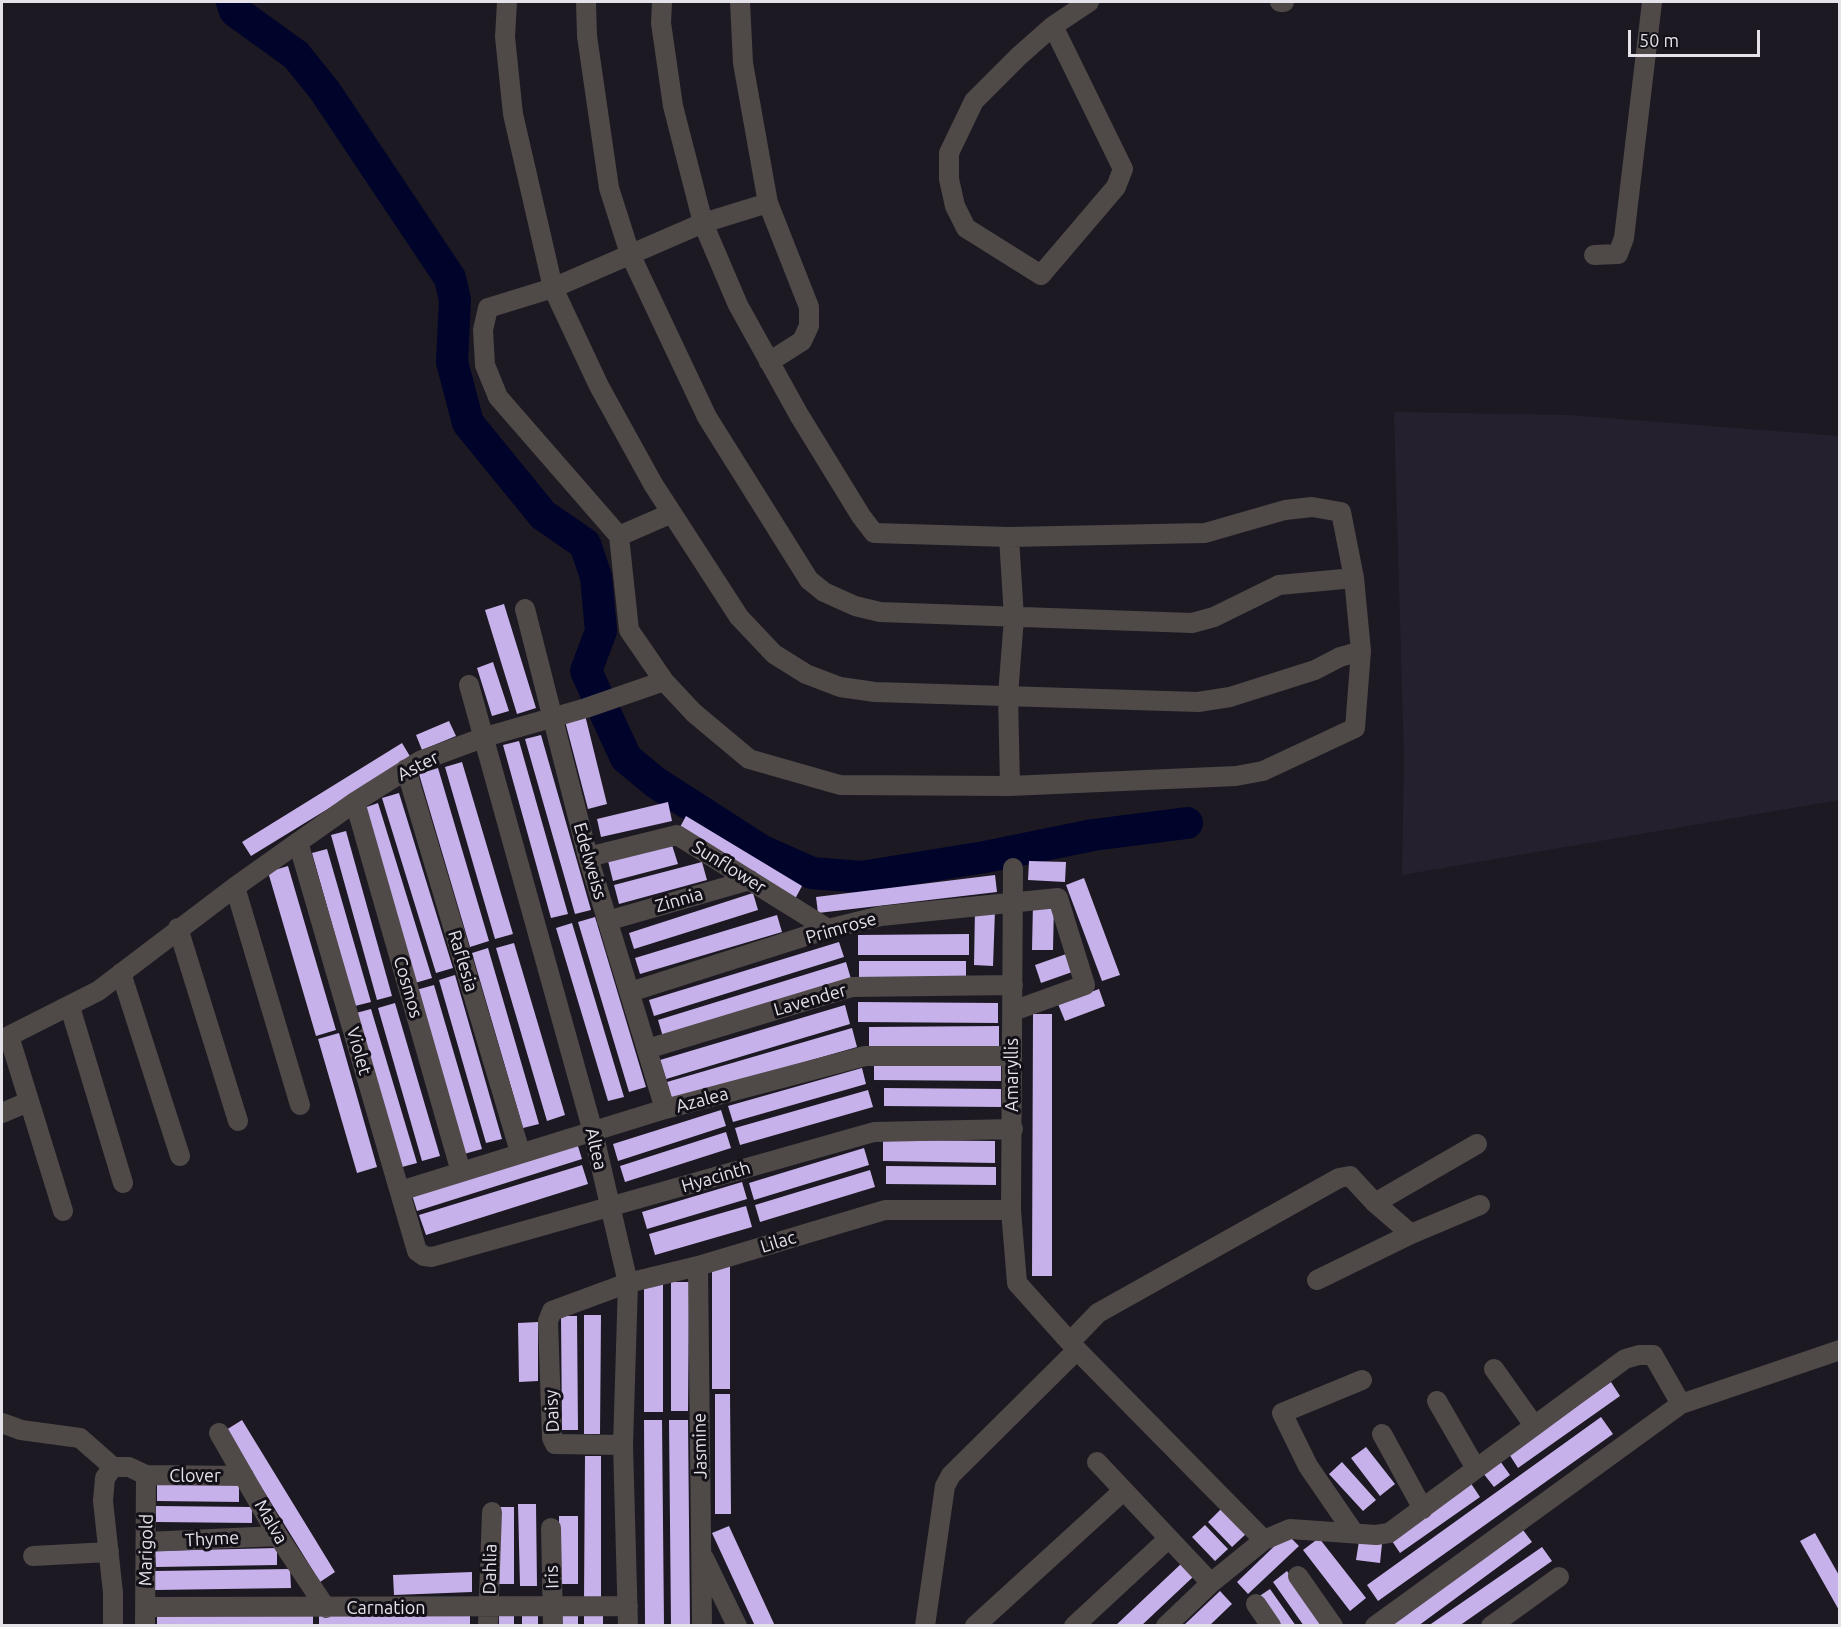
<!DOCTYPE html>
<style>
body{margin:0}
#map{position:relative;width:1841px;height:1627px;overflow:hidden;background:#1c1922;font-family:Ubuntu,sans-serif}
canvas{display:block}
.frame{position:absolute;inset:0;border:3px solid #e5e3e9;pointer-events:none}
.scale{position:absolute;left:1628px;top:30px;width:132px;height:27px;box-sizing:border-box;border:3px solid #e5e3e9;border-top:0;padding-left:8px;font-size:18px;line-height:21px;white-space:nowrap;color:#e5e3e9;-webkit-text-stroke:4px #131018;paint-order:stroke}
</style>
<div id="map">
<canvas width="1841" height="1627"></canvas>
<div class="frame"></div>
<div class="scale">50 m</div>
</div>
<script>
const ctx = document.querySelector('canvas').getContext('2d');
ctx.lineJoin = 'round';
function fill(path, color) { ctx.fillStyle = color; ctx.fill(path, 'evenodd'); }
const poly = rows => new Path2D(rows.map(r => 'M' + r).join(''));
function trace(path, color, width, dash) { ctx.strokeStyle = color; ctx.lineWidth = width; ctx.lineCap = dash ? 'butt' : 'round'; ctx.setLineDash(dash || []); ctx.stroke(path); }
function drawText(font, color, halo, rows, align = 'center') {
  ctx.font = font + ' Ubuntu,sans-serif'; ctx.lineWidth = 6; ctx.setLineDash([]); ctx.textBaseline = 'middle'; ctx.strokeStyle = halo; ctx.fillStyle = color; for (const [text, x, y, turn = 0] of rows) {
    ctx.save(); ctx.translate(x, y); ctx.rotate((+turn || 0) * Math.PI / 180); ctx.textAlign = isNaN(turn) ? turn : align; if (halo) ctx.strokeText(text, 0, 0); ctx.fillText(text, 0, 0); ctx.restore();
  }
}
fill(poly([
 [1394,412,1568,415,1839,436,1839,800,1402,875,1404,759]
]), '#25202e');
trace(poly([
 [232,2,235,11,296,55,325,91,450,278,455,300,452,362,468,423,543,515,585,544,596,577,601,631,586,671,626,758,655,782,762,851,812,873,861,877,985,857,1093,835,1187,823]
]), '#00032a', 32);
fill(poly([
 [504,604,536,708,517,714,485,610],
 [493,662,509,711,492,716,477,668],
 [585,715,607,804,588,809,565,721],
 [449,721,456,736,422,750,416,735],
 [541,735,591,910,575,914,525,739],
 [519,741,568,914,551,918,503,745],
 [402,743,411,758,251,856,242,842],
 [462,762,513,934,495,939,445,767],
 [438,768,489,941,470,947,419,774],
 [399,793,453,968,436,973,382,798],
 [668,802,672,821,601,837,597,819],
 [378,803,432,978,415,983,361,809],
 [686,816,802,886,795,899,679,829],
 [346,831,392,996,377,1000,331,835],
 [672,845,678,864,613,881,608,861],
 [327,849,371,1002,355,1006,312,853],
 [1029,861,1066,862,1065,882,1028,880],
 [702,862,707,880,619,904,614,885],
 [288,866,336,1030,316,1036,268,872],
 [995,875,997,892,818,913,816,897],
 [1084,878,1120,975,1102,981,1066,885],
 [753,893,758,910,634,949,629,933],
 [1033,903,1054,903,1053,950,1032,950],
 [975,909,995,910,993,966,974,965],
 [777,915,782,932,640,974,635,958],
 [595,917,646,1087,629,1092,578,922],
 [572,923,624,1097,608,1101,556,928],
 [969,934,969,955,858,955,858,935],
 [839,942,844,957,654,1016,649,1000],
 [514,943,565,1115,547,1121,496,948],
 [488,948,539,1124,523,1128,472,953],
 [1069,953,1075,971,1041,983,1035,965],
 [859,961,966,961,966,979,859,979],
 [846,962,851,979,663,1037,658,1020],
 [455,975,502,1139,486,1143,439,980],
 [434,985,482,1149,464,1154,416,990],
 [1099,989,1105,1006,1065,1021,1058,1004],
 [858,1002,998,1003,998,1023,858,1022],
 [395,1003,440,1156,422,1161,378,1008],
 [845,1005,850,1024,666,1079,660,1060],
 [371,1009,417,1163,402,1167,356,1013],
 [1033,1014,1052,1014,1052,1276,1032,1276],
 [999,1026,999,1046,869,1046,869,1027],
 [852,1028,857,1047,672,1100,667,1082],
 [339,1033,377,1167,357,1173,318,1039],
 [874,1064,1001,1064,1001,1081,874,1080],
 [862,1068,866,1084,733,1122,728,1106],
 [884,1088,1001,1089,1001,1107,884,1106],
 [868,1090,873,1107,740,1145,735,1128],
 [721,1110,726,1126,618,1161,613,1144],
 [726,1132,731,1148,625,1182,620,1166],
 [883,1140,995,1141,995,1163,883,1161],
 [577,1143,582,1159,417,1211,412,1195],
 [864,1148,869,1165,754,1200,749,1183],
 [582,1165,588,1184,426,1235,419,1215],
 [886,1166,996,1167,996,1185,886,1184],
 [870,1170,875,1187,760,1222,755,1205],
 [742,1182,747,1199,647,1229,642,1212],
 [746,1206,752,1227,655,1255,649,1234],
 [712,1266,730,1266,730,1389,712,1389],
 [671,1282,689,1282,688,1411,671,1411],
 [644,1284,663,1284,663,1412,644,1412],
 [584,1315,601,1315,600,1434,584,1434],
 [561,1316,577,1316,578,1430,562,1430],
 [538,1322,538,1381,519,1382,518,1323],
 [1611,1382,1620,1396,1518,1468,1509,1454],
 [715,1394,730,1394,731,1514,715,1514],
 [1601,1417,1613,1434,1378,1601,1367,1585],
 [242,1420,335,1572,320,1582,226,1430],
 [644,1420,662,1420,664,1626,645,1626],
 [669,1420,688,1420,690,1626,671,1626],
 [1366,1447,1395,1484,1380,1496,1351,1458],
 [585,1456,601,1456,601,1600,584,1600],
 [1500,1461,1510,1475,1494,1487,1483,1473],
 [1342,1462,1376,1500,1363,1511,1329,1474],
 [1470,1482,1480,1497,1400,1553,1390,1538],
 [157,1483,239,1484,239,1502,157,1501],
 [518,1504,536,1504,537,1586,520,1586],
 [156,1506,252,1507,252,1523,156,1522],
 [497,1507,514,1507,514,1584,498,1584],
 [1222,1508,1247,1533,1232,1547,1208,1522],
 [559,1516,578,1516,578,1584,559,1584],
 [1205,1525,1228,1549,1215,1561,1192,1537],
 [729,1526,775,1626,755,1626,712,1533],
 [1520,1526,1532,1542,1418,1626,1384,1626],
 [1815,1533,1840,1577,1840,1612,1800,1541],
 [1287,1534,1299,1546,1248,1594,1237,1582],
 [1319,1538,1366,1598,1350,1611,1303,1550],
 [1359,1541,1382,1544,1380,1563,1356,1560],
 [1542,1547,1552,1561,1459,1626,1428,1626],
 [277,1548,277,1565,156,1567,155,1551],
 [1182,1563,1194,1576,1141,1626,1115,1626],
 [290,1569,291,1588,155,1590,155,1571],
 [1287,1571,1326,1626,1304,1626,1273,1582],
 [472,1572,472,1592,394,1595,393,1575],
 [1270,1589,1296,1626,1278,1626,1258,1597],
 [1220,1591,1232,1604,1209,1626,1183,1626],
 [562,1611,578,1611,578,1626,562,1626],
 [499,1614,514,1614,514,1626,499,1626],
 [522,1614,538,1614,538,1626,522,1626],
 [584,1614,603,1614,603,1626,584,1626],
 [157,1615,313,1615,313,1626,157,1626],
 [470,1615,470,1626,319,1626,319,1616]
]), '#c6b1ea');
trace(poly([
 [507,2,505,37,513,114,553,288,599,386,653,484,739,617,774,654,806,674,840,687,875,692,1198,702,1230,697,1315,670,1340,657,1361,651],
 [586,2,587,36,609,188,630,254,707,417,809,580,824,592,855,606,880,612,1192,623,1214,617,1279,585,1354,578],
 [662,2,661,23,673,106,703,223,738,305,799,415,861,516,874,533,1009,537,1205,533,1285,510,1312,507,1341,512,1354,578,1361,651,1355,728,1263,771,1236,776,1010,786,840,785,749,759,694,713,664,681,629,630,619,536,498,397,485,365,483,330,488,308,553,288,703,223,768,203],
 [740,2,743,63,768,203,809,307,809,326,802,341,769,362],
 [1280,2,1284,2],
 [1053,26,1123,169,1116,187,1041,275,966,228,955,206,949,179,949,153,974,101,1019,56,1053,26,1089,2],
 [1594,255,1618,254,1624,238,1652,2],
 [619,536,672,513],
 [1009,537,1014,618,1008,695,1010,786],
 [525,609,588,857,665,1109],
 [469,685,593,1132,628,1283,623,1445,628,1626],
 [406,769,520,1152],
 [355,802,461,1172],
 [298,842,417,1251,424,1256,432,1257,874,1132,1013,1129],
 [588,857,677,835,828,929],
 [1013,868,1011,1210,1017,1283,1077,1350,1264,1540],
 [235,887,300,1105],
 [607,921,750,880],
 [178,928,238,1121],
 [121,973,180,1156],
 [630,992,828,929,881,916,1058,898,1085,985,1013,1011],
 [70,1007,123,1183],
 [647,1049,852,987,1013,985],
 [2,1113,28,1102],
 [400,1191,665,1109,865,1056,1012,1056],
 [1375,1203,1477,1144],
 [63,1211,9,1036,98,991,235,887,355,802,420,761,485,737,586,708,664,681],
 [698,1266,702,1626],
 [1317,1280,1411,1234],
 [1070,1342,1098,1313,1339,1178,1350,1176,1375,1203,1411,1234,1480,1205],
 [1494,1369,1533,1424],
 [1437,1401,1475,1467],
 [2,1423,21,1430,80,1438,113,1467,129,1467,146,1475,244,1476],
 [219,1433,278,1536,326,1608],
 [1382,1434,1423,1509],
 [623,1445,555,1444,552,1438,548,1321,552,1311,628,1283,698,1266,885,1210,1011,1210],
 [1097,1462,1211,1583],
 [113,1467,105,1478,103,1501,113,1593,113,1626],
 [551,1528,553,1626],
 [1354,1533,1308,1466,1282,1413,1362,1380],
 [146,1542,278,1536],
 [33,1556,109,1552],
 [704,1558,737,1626],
 [1298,1576,1333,1626],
 [1256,1604,1271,1626],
 [145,1607,628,1606],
 [145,1626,146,1475],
 [488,1626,492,1512],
 [925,1626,945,1486,951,1475,1077,1350],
 [975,1626,1123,1491],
 [1074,1626,1168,1539],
 [1166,1626,1211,1583,1264,1540,1290,1529,1376,1535,1389,1533,1625,1359,1639,1355,1653,1355,1681,1404],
 [1375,1626,1681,1404,1840,1350],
 [1491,1626,1559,1577]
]), '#4f4948', 20);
drawText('18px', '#e5e3e9', '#131018', [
 ["Aster",418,766,-27],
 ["Edelweiss",590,861,74],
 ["Sunflower",729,867,32],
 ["Zinnia",679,900,-16],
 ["Primrose",841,928,-16],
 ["Raflesia",463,961,73],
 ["Cosmos",408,987,74],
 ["Lavender",810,1000,-16],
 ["Violet",359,1051,74],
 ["Amaryllis",1012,1075,-90],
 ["Azalea",702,1100,-15],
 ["Altea",596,1149,77],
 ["Hyacinth",716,1177,-16],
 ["Lilac",778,1242,-17],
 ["Daisy",552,1411,-93],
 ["Jasmine",700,1446,-91],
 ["Clover",195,1476],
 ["Malva",271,1522,60],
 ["Thyme",212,1539,-3],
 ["Marigold",146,1550,-89],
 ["Dahlia",490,1569,-89],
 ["Iris",552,1577,-92],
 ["Carnation",386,1608]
]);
</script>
